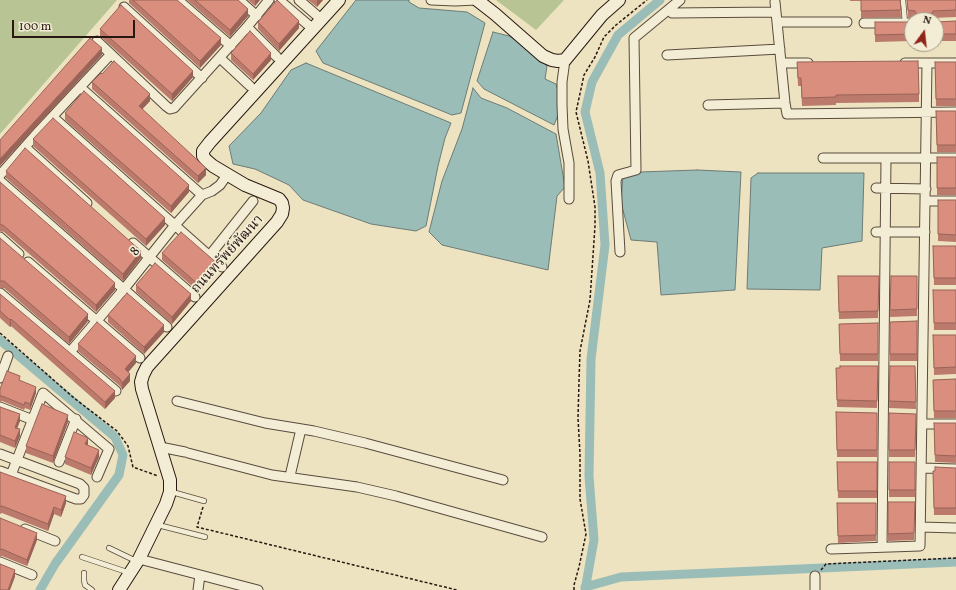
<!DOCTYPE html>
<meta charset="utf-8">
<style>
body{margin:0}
#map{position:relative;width:956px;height:590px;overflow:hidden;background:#ede3c0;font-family:Vollkorn,serif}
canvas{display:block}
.north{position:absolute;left:904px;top:12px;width:40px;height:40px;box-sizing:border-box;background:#f3edd6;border:1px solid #a29887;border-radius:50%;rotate:15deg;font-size:11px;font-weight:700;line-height:16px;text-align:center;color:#291811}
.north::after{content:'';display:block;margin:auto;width:14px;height:18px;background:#8f2418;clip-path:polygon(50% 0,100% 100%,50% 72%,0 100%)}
.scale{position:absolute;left:12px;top:20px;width:123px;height:18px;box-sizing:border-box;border:2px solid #291811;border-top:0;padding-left:5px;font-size:12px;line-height:14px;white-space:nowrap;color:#291811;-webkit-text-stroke:3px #f3edd6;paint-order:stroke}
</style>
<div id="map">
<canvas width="956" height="590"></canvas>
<div class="north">N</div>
<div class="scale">100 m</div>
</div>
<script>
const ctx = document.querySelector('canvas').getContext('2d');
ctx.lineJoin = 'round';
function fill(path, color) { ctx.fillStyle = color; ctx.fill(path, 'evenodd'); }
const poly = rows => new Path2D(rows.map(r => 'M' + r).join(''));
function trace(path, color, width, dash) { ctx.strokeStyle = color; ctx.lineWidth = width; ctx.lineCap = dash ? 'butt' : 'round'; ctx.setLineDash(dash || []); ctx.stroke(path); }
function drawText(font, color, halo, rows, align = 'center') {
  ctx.font = font + ' Vollkorn,"Noto Serif Thai",serif'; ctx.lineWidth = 3.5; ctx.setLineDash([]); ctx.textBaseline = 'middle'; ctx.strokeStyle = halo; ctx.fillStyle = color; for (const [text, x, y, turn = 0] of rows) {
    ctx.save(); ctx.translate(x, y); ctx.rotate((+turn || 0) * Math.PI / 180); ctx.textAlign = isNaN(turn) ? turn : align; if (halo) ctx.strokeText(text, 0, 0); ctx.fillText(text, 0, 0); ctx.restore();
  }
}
fill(poly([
 [0,0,117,0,0,134],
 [496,0,564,0,536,30]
]), '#b8c493');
const water = poly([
 [356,0,409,0,409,2,419,8,467,12,485,23,461,113,452,115,323,63,316,51,356,0],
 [493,32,509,36,524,45,547,66,545,79,556,84,562,105,554,125,484,89,477,81,493,32],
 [306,63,451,123,445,138,438,166,426,226,416,231,371,224,303,200,289,185,255,169,233,164,229,146,261,113,291,70,306,63],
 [473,88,481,98,507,108,556,134,565,187,557,196,548,270,442,245,429,232,442,181,462,129,473,88],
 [697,170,741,172,735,290,661,295,657,242,631,240,621,203,623,175,640,172,697,170],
 [758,173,864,173,862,241,822,248,820,290,747,289,751,178,758,173]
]);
fill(water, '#9abdb8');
trace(water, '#6d7b75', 1);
trace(poly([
 [0,340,115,437,123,455,119,475,55,564,40,590],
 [585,587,621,577,956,562],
 [585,590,594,540,589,476,591,359,605,245,600,173,585,112,592,82,618,35,660,0]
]), '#9abdb8', 9);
const lane = poly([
 [903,0,905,23],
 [172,492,204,501],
 [158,525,205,537],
 [109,548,136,561],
 [82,557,130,573],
 [84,573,84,580,85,585,92,590]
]);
const street = poly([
 [178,0,231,46],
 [239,0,257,16],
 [279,0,313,29],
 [299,0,321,19],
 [431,0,455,1,477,0],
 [775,2,785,103,787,114,956,112],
 [124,7,202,78],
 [672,13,776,12],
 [777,22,847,22],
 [864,23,912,23],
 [247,27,277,57],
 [97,41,166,106,170,109,174,108,247,27,269,0],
 [667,55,780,49],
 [220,58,250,86],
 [565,60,562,82,562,105,563,129,569,163,569,199],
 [782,63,808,63],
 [905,63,956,63],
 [80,87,202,195],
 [708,105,785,103],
 [53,117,222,267],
 [25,147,87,203],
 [823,158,956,158],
 [0,175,39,131,111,54],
 [0,181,167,327],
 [876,188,926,189],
 [925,201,956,201],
 [876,232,925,232],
 [0,237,19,254],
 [133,243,195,297],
 [620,252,616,181,618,175,636,170,634,38,680,0],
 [210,255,253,201],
 [28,262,140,358],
 [0,293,116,391],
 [70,352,124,289,175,225,202,195,212,191,220,185,227,175],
 [0,378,8,356],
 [177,401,265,423,314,431,365,443,503,480],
 [0,407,33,420],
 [923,424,956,424],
 [160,447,185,452],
 [188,453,272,475,357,487,396,496,542,537],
 [0,454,80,484,84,488,84,495,81,499,76,499,0,471],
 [59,462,76,419],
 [922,468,956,469],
 [11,475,43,393,109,449,97,477],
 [290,476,301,429],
 [921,527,956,528],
 [25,529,55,541],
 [882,547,886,158],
 [831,549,920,546,927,63],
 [139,559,258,590],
 [0,562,32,575],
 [198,590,200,575],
 [815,590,815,576]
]);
const secondary = poly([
 [477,0,495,14,543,56,552,60,558,61,565,60,602,15,619,0],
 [119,590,139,559,166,504,170,492,170,480,142,389,141,382,143,375,147,367,277,222,282,214,283,208,282,203,279,199,245,185,213,166,206,160,203,156,203,151,210,142,339,0]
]);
trace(lane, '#5a4b3d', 6);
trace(street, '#5a4b3d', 11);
trace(secondary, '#291811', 14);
trace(poly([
 [0,333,74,398,117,431,128,446,133,467,158,476],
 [203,507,197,527,457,590],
 [821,570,826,564,956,558],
 [574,590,574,585,579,567,586,534,580,499,580,454,578,418,579,381,580,351,590,300,595,226,595,207,588,161,576,112,584,75,595,57,604,37,616,25,647,0]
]), '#291811', 1.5, [3, 2]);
trace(lane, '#f3edd6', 4.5);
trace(street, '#f3edd6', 9);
trace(secondary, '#f3edd6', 12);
fill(poly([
 [129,0,177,0,221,45,200,68,129,3],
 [187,0,238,0,248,16,230,37],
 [248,0,260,0,255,6],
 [308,0,323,0,317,7],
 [850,0,900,0,901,17,861,18,861,1,850,1],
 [907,0,956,0,956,17,933,18,932,20,916,20,915,18,908,17],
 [956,21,956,41,936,41,936,22],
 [258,22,299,28,279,51,258,29],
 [875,22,912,22,912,41,875,42],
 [100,29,193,77,172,101,100,36],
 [231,53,271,60,253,80,231,60],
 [797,62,919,94,919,102,836,103,836,105,802,106,801,86,798,86],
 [935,62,956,62,956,106,936,106],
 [102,74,150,101,142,109,206,175,198,183,92,89,92,82],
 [936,111,956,111,956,152,937,152],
 [65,113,189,192,171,213,65,120],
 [33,139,165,225,146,246,33,146],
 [937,157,956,157,956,195,937,195],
 [6,171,141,258,123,281,6,178],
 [0,182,115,290,96,312,4,232,0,231],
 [938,200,956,200,956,242,938,241],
 [0,238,88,321,69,344,4,288,0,288],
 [933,246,956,246,956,285,934,285],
 [162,253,218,271,199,292,162,260],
 [838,276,879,276,878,318,839,319],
 [891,276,917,276,917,316,890,317],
 [136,285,191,301,172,324,136,292],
 [933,290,956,290,956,330,934,330],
 [0,294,115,398,105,409,11,326,10,327,0,318],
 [108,315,164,332,144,354,108,322],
 [917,321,917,361,890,361,890,322],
 [878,323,878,361,840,361,839,324],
 [933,335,956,335,956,374,934,375],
 [78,344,136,363,128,372,130,381,122,390,120,386,78,351],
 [878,366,877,408,837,407,836,368],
 [890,366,915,366,916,409,889,408],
 [956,379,956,418,934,418,933,380],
 [20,381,36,393,30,410,25,408,24,410,2,401,0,402,0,389],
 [0,407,20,421,17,428,20,436,15,448,0,442],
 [836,412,877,413,877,457,837,457],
 [889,413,916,414,915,457,889,457],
 [68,422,53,463,26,453,26,446],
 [934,423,956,423,956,463,935,462],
 [88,445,99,457,91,475,65,464,65,457],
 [837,462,877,462,877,498,838,498],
 [889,462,915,462,915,497,889,497],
 [956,468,956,515,934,515,933,471],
 [0,472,66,503,61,517,54,514,48,531,2,513,0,514],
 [888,502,915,502,914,540,888,541],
 [837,503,876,503,876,541,838,543],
 [0,518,37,540,27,566,2,556,0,557]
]), '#bb7a6c');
fill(poly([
 [255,0,260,0,255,6],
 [317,0,323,0,317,7],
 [248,9,248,16,230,37,230,30],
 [933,11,933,18,932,20,930,20,930,16],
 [299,21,299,28,279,51,279,44],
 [221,38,221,45,200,68,200,61],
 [102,48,102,55,0,166,0,159],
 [271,53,271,60,253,80,253,74],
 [193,71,193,77,172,101,172,94],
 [150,94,150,101,139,113,139,106],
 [206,168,206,175,198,183,198,176],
 [189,185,189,192,171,213,171,206],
 [165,218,165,225,146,246,146,239],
 [141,251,141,258,123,281,123,274],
 [218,264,218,271,199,292,199,285],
 [115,283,115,290,96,312,96,305],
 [191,294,191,301,172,324,172,317],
 [88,314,88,321,69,344,69,337],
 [11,319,11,326,10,327,10,320],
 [164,325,164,332,144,354,144,347],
 [136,356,136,363,125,376,125,369],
 [130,374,130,381,122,390,122,383],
 [36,387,36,393,30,410,30,404],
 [115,391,115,398,105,409,105,402],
 [20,414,20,421,15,434,15,428],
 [68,415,68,422,53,463,53,456],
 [20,429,20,436,15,448,15,441],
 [88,438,88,445,85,451,85,444],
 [99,450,99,457,91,475,91,468],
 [66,496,66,503,61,517,61,510],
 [54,507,54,514,48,531,48,524],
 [37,533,37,540,27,566,27,560],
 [15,570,15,577,10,590,8,590]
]), '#996358');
const building = poly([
 [133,0,177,0,221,38,200,61,133,0],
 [195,0,238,0,248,9,230,30,195,0],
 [277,0,299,21,279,44,258,22,277,0],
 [861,0,900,0,901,10,861,11,861,0],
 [907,0,956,0,956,10,933,11,930,16,931,19,932,20,916,20,917,19,918,16,915,11,908,10,907,0],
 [121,5,193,71,172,94,100,29,121,5],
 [956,21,956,34,936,34,936,22,956,21],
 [875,22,912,22,912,34,875,35,875,22],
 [250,31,271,53,253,74,231,53,250,31],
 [90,38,102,48,0,159,0,140,90,38],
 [114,61,150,94,139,106,206,168,198,176,92,82,101,73,102,74,114,61],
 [918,61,919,94,836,95,836,97,802,98,801,78,798,78,797,62,918,61],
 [935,62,956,62,956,99,936,99,935,62],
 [84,91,189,185,171,206,65,113,84,91],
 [936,111,956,111,956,145,937,145,936,111],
 [53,118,165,218,146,239,33,139,53,118],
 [25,148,141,251,123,274,6,171,25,148],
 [937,157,956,157,956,188,937,188,937,157],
 [0,182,115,283,96,305,4,226,0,224,0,182],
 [938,200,956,200,956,235,938,234,938,200],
 [181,232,218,264,199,285,162,253,181,232],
 [0,238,88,314,69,337,4,281,0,281,0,238],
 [933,246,956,246,956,278,934,278,933,246],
 [155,263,191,294,172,317,136,285,155,263],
 [838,276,879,276,878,311,839,312,838,276],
 [891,276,917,276,917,309,890,310,891,276],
 [933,290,956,290,956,323,934,323,933,290],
 [127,293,164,325,144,347,108,315,127,293],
 [0,294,115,391,105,402,11,319,10,320,0,311,0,294],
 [917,321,917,354,890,354,890,322,917,321],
 [97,322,136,356,125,369,130,374,122,383,120,379,78,344,97,322],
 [878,323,878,354,840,354,839,324,878,323],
 [933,335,956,335,956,367,934,368,933,335],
 [840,366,878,366,877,401,837,400,836,368,840,368,840,366],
 [890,366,915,366,916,402,889,401,890,366],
 [7,371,20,376,19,380,36,387,30,404,25,402,24,405,2,396,0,396,0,389,7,371],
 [956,379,956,411,934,411,933,380,956,379],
 [42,404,68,415,53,456,26,446,42,404],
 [0,407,20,414,15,428,20,429,15,441,0,435,0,407],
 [836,412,877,413,877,450,837,450,836,412],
 [889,413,916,414,915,450,889,450,889,413],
 [934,423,956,423,956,456,935,455,934,423],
 [74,432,88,438,85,444,99,450,91,468,65,457,74,432],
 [837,462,877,462,877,491,838,491,837,462],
 [889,462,915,462,915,490,889,490,889,462],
 [935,467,956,468,956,508,934,508,933,471,935,471,935,467],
 [0,472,66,496,61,510,54,507,48,524,2,506,0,507,0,472],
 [888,502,915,502,914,533,888,534,888,502],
 [837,503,876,503,876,535,838,536,837,503],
 [0,518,37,533,27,560,2,549,0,550,0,518],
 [0,564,15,570,8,590,0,590,0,564]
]);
fill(building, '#da8e7d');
trace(building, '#996358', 1);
drawText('14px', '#291811', '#f3edd6', [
 ["8",136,252,-51],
 ["ถนนทรัพย์พัฒนา",228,255,-48]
]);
</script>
